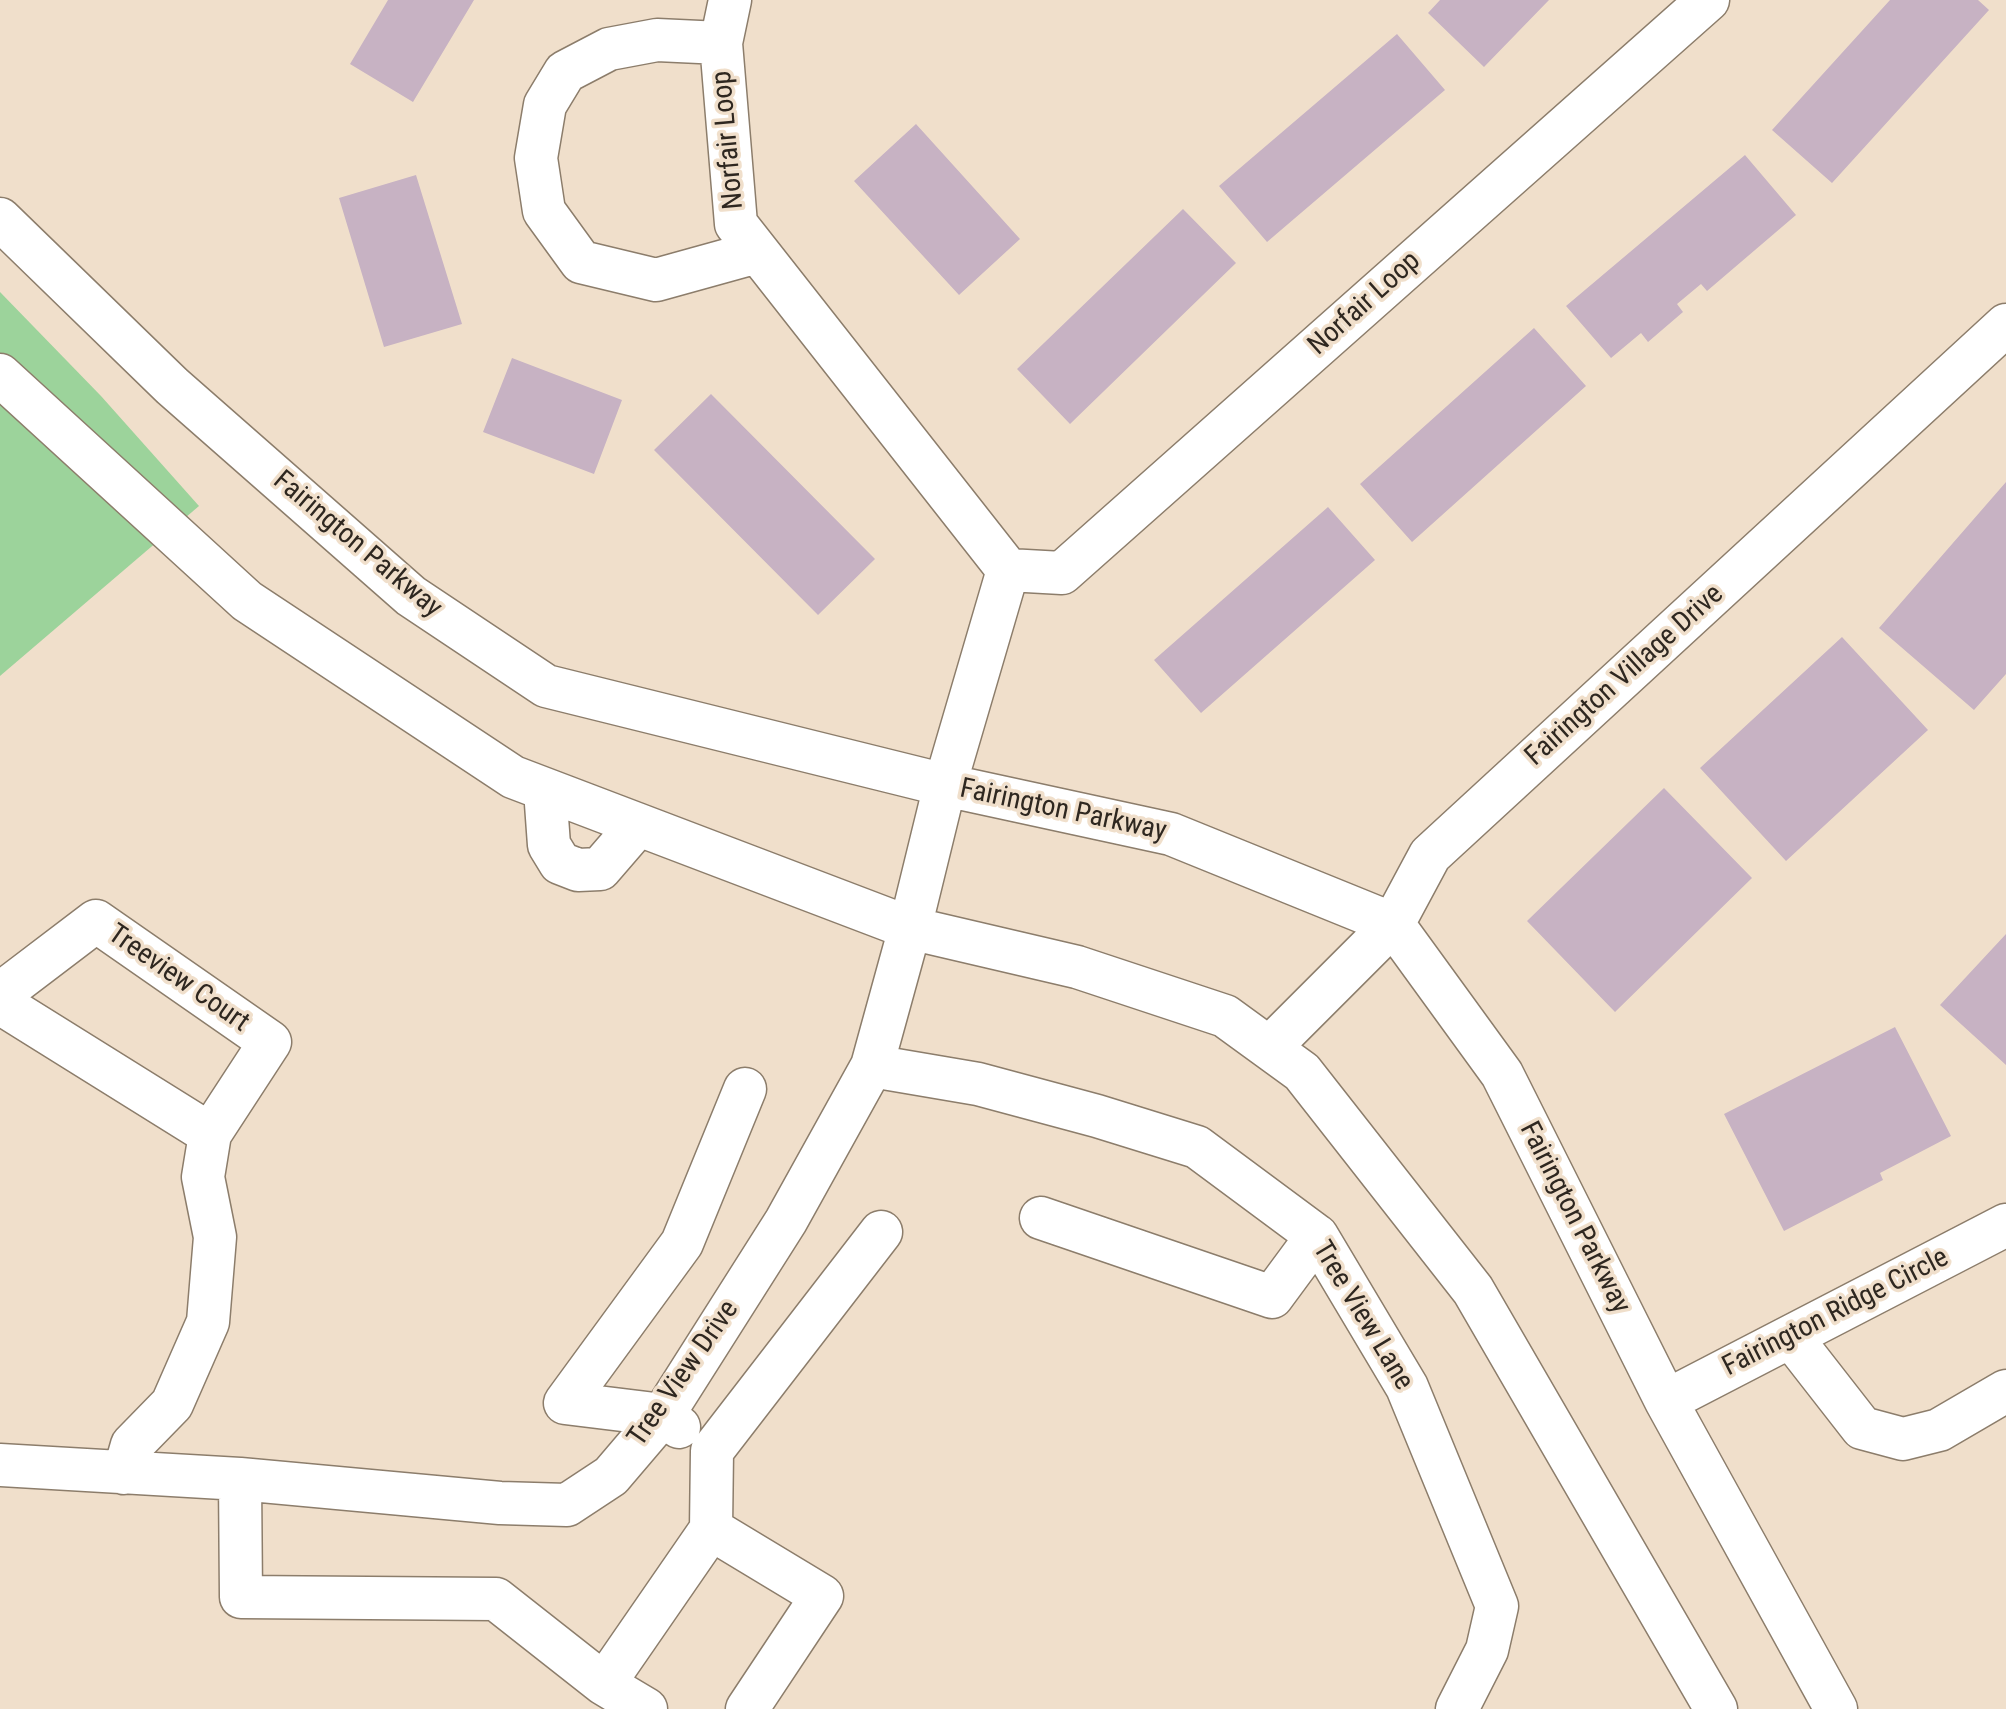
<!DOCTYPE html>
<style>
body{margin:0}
canvas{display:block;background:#f0dfcb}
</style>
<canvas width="2006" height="1709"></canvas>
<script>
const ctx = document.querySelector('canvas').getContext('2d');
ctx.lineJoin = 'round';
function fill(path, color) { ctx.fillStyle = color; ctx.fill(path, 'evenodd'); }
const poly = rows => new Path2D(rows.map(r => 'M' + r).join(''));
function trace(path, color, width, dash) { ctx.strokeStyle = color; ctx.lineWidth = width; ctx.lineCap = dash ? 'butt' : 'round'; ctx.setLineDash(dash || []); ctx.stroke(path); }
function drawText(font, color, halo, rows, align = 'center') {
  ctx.font = font + ' "Roboto Condensed",sans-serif'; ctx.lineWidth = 7; ctx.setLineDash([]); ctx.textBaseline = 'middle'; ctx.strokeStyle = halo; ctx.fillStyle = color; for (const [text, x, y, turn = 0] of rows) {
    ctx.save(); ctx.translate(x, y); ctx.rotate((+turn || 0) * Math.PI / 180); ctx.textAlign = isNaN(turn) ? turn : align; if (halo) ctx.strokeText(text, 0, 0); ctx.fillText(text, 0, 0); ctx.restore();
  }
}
fill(poly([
 [0,292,101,396,199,506,0,676]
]), '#9cd39b');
fill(poly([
 [388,0,474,0,413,102,350,64],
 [1440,0,1549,0,1484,67,1428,13],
 [1890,0,1978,0,1989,10,1832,183,1772,130],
 [1397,34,1445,90,1267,242,1219,186],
 [916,124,1020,239,959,295,854,181],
 [1745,155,1796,215,1707,291,1701,284,1677,304,1683,312,1648,342,1641,333,1611,358,1566,306],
 [416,175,462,324,384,347,339,198],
 [1183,209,1236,263,1070,424,1017,369],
 [1534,328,1586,386,1412,542,1360,484],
 [512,358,622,400,594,474,483,432],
 [711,394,875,559,818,615,654,450],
 [2006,482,2006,674,1974,710,1879,628],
 [1328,507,1375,560,1201,713,1154,660],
 [1842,637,1928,730,1786,861,1700,768],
 [1664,788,1752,878,1615,1012,1527,921],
 [2006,934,2006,1065,1940,1005],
 [1895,1027,1951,1136,1880,1173,1883,1180,1784,1231,1724,1114]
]), '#c7b2c3');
const minor = poly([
 [730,0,721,43,736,224,1008,570,1062,573,1708,0],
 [721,43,657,40,609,49,565,72,545,105,536,158,544,211,581,262,656,280,757,252],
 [0,219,172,386,411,596,546,686,945,785,1171,834,1393,924,1502,1074,1666,1401,1836,1709],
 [0,375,247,601,513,777,910,928,1077,967,1225,1016,1302,1072,1473,1290,1716,1709],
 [545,790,549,845,560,863,578,870,600,869,638,825],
 [0,994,96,921,270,1042,210,1134,203,1177,215,1237,208,1322,172,1404,132,1445,124,1473],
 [0,1003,210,1134],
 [1269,1048,1393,924,1430,855,2006,325],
 [872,1066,978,1084,1097,1116,1197,1147,1317,1236,1407,1387,1497,1606,1487,1650,1457,1709],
 [1041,1218,1272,1297,1317,1236],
 [1791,1337,1862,1428,1903,1439,1939,1430,2006,1391],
 [1666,1401,2006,1225],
 [679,1427,663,1415,565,1403,682,1243,745,1089],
 [0,1465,240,1479,500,1503,567,1505,611,1476,663,1415,786,1221,872,1066,910,928,945,785,1008,570],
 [240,1479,241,1597,496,1599,604,1684,646,1709],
 [711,1529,822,1596,747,1709],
 [604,1684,711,1529,712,1451,881,1232]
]);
trace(minor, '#8c7d6b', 45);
trace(minor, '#fff', 42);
drawText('28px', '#2e2720', '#f0dfcb', [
 ["Norfair Loop",729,140,-95],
 ["Norfair Loop",1365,304,-42],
 ["Fairington Parkway",357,545,40],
 ["Fairington Village Drive",1625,676,-42],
 ["Fairington Parkway",1063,811,12],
 ["Treeview Court",178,979,35],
 ["Fairington Parkway",1574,1218,63],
 ["Fairington Ridge Circle",1836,1313,-27],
 ["Tree View Lane",1362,1316,59],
 ["Tree View Drive",684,1374,-55]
]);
</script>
